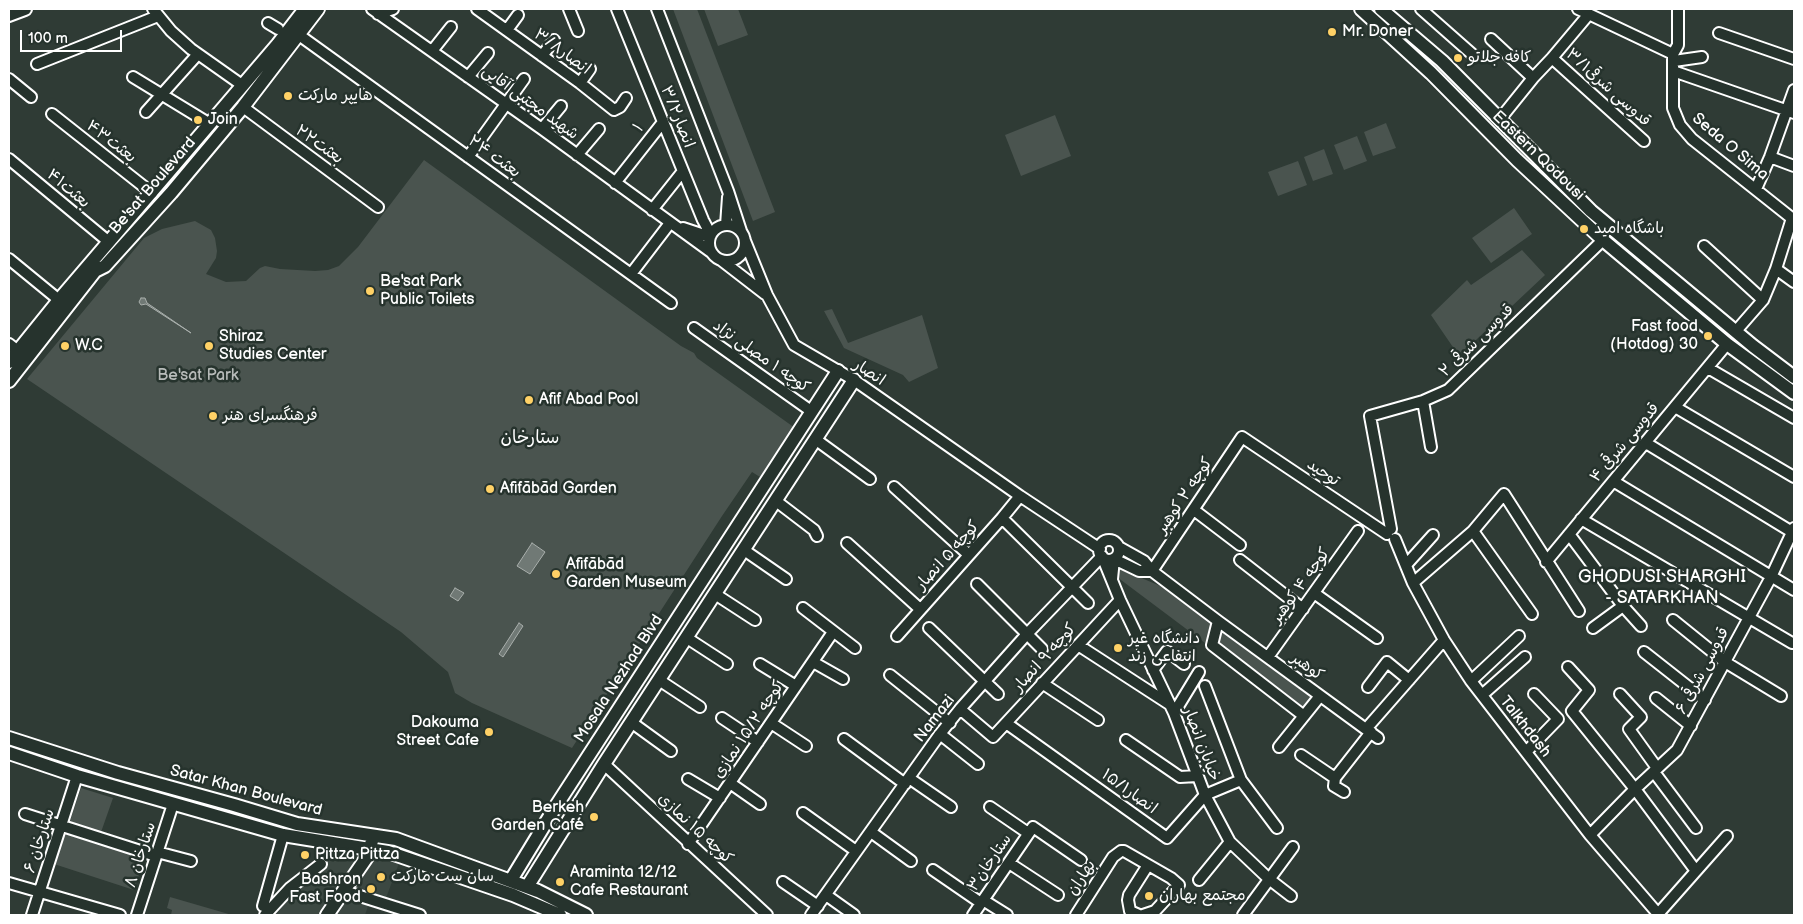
<!DOCTYPE html>
<meta charset="utf-8">
<style>
body{margin:0}
#map{position:relative;width:1803px;height:924px;overflow:hidden;background:#2f3b35;font-family:"Balsamiq Sans",sans-serif}
canvas{display:block}
.frame{position:absolute;inset:0;border:10px solid #fff;pointer-events:none}
.scale{position:absolute;left:20px;top:30px;width:102px;height:22px;box-sizing:border-box;border:2px solid #fff;border-top:0;padding-left:6px;font-size:15px;line-height:18px;white-space:nowrap;color:#fff;-webkit-text-stroke:4px #26332d;paint-order:stroke}
</style>
<div id="map">
<canvas width="1803" height="924"></canvas>
<div class="frame"></div>
<div class="scale">100 m</div>
</div>
<script>
const ctx = document.querySelector('canvas').getContext('2d');
ctx.lineJoin = 'round';
function fill(path, color) { ctx.fillStyle = color; ctx.fill(path, 'evenodd'); }
const poly = rows => new Path2D(rows.map(r => 'M' + r).join(''));
function trace(path, color, width, dash) { ctx.strokeStyle = color; ctx.lineWidth = width; ctx.lineCap = dash ? 'butt' : 'round'; ctx.setLineDash(dash || []); ctx.stroke(path); }
function drawText(font, color, halo, rows, align = 'center') {
  ctx.font = font + ' "Balsamiq Sans","Playpen Sans Arabic",sans-serif'; ctx.lineWidth = 5; ctx.setLineDash([]); ctx.textBaseline = 'middle'; ctx.strokeStyle = halo; ctx.fillStyle = color; for (const [text, x, y, turn = 0] of rows) {
    ctx.save(); ctx.translate(x, y); ctx.rotate((+turn || 0) * Math.PI / 180); ctx.textAlign = isNaN(turn) ? turn : align; if (halo) ctx.strokeText(text, 0, 0); ctx.fillText(text, 0, 0); ctx.restore();
  }
}
fill(poly([
 [341,837,404,850,386,898,369,903,365,915,267,915]
]), '#3c4842');
fill(poly([
 [673,9,697,9,775,212,753,221],
 [704,9,738,9,748,35,718,46],
 [1368,9,1374,9,1449,75,1519,147,1515,144,1428,61],
 [1055,115,1071,156,1021,176,1005,135],
 [1386,123,1396,148,1373,156,1364,132],
 [1357,136,1367,161,1344,170,1334,145],
 [1324,149,1333,174,1313,181,1304,157],
 [1529,155,1656,273,1767,366,1794,383,1794,387,1769,371,1597,227,1528,157],
 [424,160,681,346,694,353,697,358,795,428,760,477,752,472,722,516,572,748,472,703,455,693,448,672,401,632,27,379,144,238,162,229,195,221,211,230,215,238,217,251,216,258,206,274,226,282,246,281,260,268,265,266,280,269,315,271,328,270,339,266,358,247],
 [1298,161,1307,185,1278,196,1268,172],
 [1514,208,1532,234,1491,263,1472,238],
 [1522,250,1545,275,1459,356,1431,315,1467,280,1471,285],
 [832,309,848,343,922,315,938,368,909,382,903,375,844,348,824,311],
 [1118,568,1165,588,1213,624,1205,643,1121,580,1116,576],
 [1221,629,1312,698,1305,708,1217,641],
 [81,788,113,798,100,835,69,824],
 [64,832,144,859,134,890,54,864],
 [170,897,232,915,171,915,172,910,167,908]
]), '#4a544f');
const water = poly([
 [141,298,145,298,147,303,191,333,146,304,141,305,139,302,141,298],
 [532,543,545,552,530,574,517,566,532,543],
 [455,588,464,593,458,601,450,596,455,588],
 [519,623,523,626,503,657,499,654,519,623]
]);
fill(water, '#707975');
trace(water, '#a9afac', 1);
const minor = poly([
 [153,9,171,31,191,49,242,85],
 [372,9,542,129,711,252],
 [477,9,580,83,614,110,620,107,626,98],
 [569,9,578,31],
 [617,9,703,220,711,235],
 [657,9,728,191,741,231],
 [1421,9,1472,54],
 [1578,9,1673,54],
 [378,14,393,9],
 [268,23,278,29],
 [507,30,518,15],
 [1719,33,1794,59],
 [299,35,671,303],
 [1491,39,1533,78],
 [432,51,451,27],
 [1673,54,1673,108,1680,125,1692,139,1794,220],
 [1673,54,1678,45,1678,9],
 [542,56,554,40],
 [1552,58,1644,141],
 [1674,61,1702,57],
 [37,64,158,16],
 [1673,71,1794,113],
 [133,77,210,124],
 [468,77,488,53],
 [9,79,31,97],
 [580,83,590,69],
 [243,107,378,207],
 [146,112,198,54],
 [52,114,152,193],
 [1500,119,1533,78,1552,58,1589,14],
 [542,129,561,106],
 [577,155,599,129],
 [468,157,524,79],
 [1770,157,1794,166],
 [9,159,109,242],
 [615,183,663,122],
 [1756,189,1770,157,1794,90],
 [652,210,683,171],
 '709 243a18 18 0 1 1 36 0a18 18 0 1 1-36 0Z',
 [726,225,728,197],
 [683,228,710,237],
 [745,241,767,295,794,345,854,380,1020,496,1100,549],
 [1704,246,1763,300],
 [9,259,59,300],
 [721,260,765,294],
 [1776,269,1794,282],
 [631,274,670,223],
 [694,328,811,411],
 [1736,331,1763,300,1776,269,1792,218],
 [9,344,18,351],
 [1708,368,1794,418],
 [1423,401,1431,447],
 [1675,407,1794,477],
 [815,439,870,479],
 [1646,443,1792,532],
 [1613,481,1794,590],
 [894,487,969,555],
 [776,501,814,530,817,536],
 [1194,510,1240,545],
 [1002,518,1088,603],
 [1581,519,1792,643],
 [1391,529,1370,416,1423,401,1448,390,1603,240],
 [1473,531,1532,614],
 [1569,534,1623,606,1641,626],
 [1395,539,1413,583,1444,640,1471,681,1590,835,1659,915],
 '1099 550a10 10 0 1 1 20 0a10 10 0 1 1-20 0Z',
 [847,543,920,609],
 [1119,547,1144,561,1152,571,1218,621,1378,738],
 [744,550,786,579],
 [1240,560,1303,609],
 [1546,562,1727,344],
 [1406,565,1433,535],
 [1152,571,1242,437,1387,534],
 [1112,579,1114,559,1139,571,1152,571],
 [1413,583,1473,531,1504,494,1579,611],
 [977,584,1042,649],
 [1314,593,1377,638],
 [715,594,755,620],
 [803,608,855,648],
 [1673,620,1725,662,1781,696],
 [1218,621,1212,645,1304,716],
 [929,628,998,694],
 [1593,628,1623,606],
 [897,636,1002,518,1020,496],
 [687,638,727,664],
 [1078,645,1169,704],
 [1644,652,1705,700],
 [1268,657,1358,531],
 [813,662,843,679],
 [760,664,796,686],
 [1568,667,1589,690,1572,711,1635,789,1696,871],
 [1153,670,1167,651,1184,664],
 [890,675,950,723],
 [659,680,700,707],
 [1471,681,1519,636],
 [1042,683,1098,720],
 [1205,686,1241,780,1277,828],
 [1368,687,1387,662,1409,680],
 [1620,694,1641,717,1629,729,1657,768],
 [1482,695,1525,657],
 [1656,698,1691,726],
 [960,709,993,737,1120,600],
 [1174,713,1199,672],
 [722,718,758,742],
 [631,722,671,751],
 [771,723,806,746],
 [1006,723,1167,838,1205,795,1241,780],
 [1366,729,1444,640],
 [940,734,978,764],
 [844,739,905,784],
 [1126,740,1180,777,1197,776],
 [1279,747,1320,696],
 [1526,752,1558,719,1534,694],
 [1301,755,1335,778],
 [604,764,767,915],
 [1654,772,1696,828],
 [909,778,951,807],
 [688,779,720,798],
 [730,783,760,804],
 [1344,792,1334,786,1335,778,1371,732],
 [990,807,1028,833],
 [803,813,856,851],
 [25,814,156,856],
 [871,832,911,861],
 [1590,835,1635,789,1677,750,1771,577,1794,528],
 [688,844,833,632],
 [157,852,191,861],
 [1009,863,1058,895],
 [933,870,981,903],
 [1199,880,1230,842],
 [783,882,818,906],
 [9,883,120,915],
 [344,891,420,915],
 [826,895,854,915],
 [983,900,1007,915],
 [263,906,283,835],
 [1658,914,1727,836],
 [32,915,77,776],
 [137,915,173,804],
 [265,915,290,888,321,864],
 [811,915,940,734,960,709,1027,634,1102,556,1120,600,1174,713,1205,795,1230,842,1269,879,1291,896],
 [973,915,1033,827,1081,860],
 [1076,915,1113,857,1121,851,1124,851,1171,878,1179,885,1155,911,1143,915],
 [1139,915,1130,911,1128,900,1129,895,1148,865],
 [1243,915,1293,847]
]);
const major = poly([
 [1361,9,1431,73,1517,160,1603,240,1727,344,1794,393],
 [1381,9,1442,61,1591,211,1753,346,1794,377],
 [9,15,25,9],
 [9,362,59,300,278,44,305,9],
 [9,381,95,271,105,266,171,193,243,107,318,9],
 [9,738,118,773,234,805,297,824,396,839,538,891,586,915],
 [9,753,77,776,283,835,388,852,513,895,560,915],
 [511,880,556,806,838,371],
 [527,887,604,764,854,380],
 [327,915,367,857,372,841]
]);
trace(minor, '#fff', 14);
trace(major, '#fff', 16);
trace(minor, '#26332d', 10);
trace(major, '#26332d', 12);
for (const [x, y, r, color] of [
 [1332,32,5,"#ffd166"],
 [1458,58,5,"#ffd166"],
 [288,96,5,"#ffd166"],
 [198,120,5,"#ffd166"],
 [1584,229,5,"#ffd166"],
 [370,291,5,"#ffd166"],
 [1708,336,5,"#ffd166"],
 [65,346,5,"#ffd166"],
 [209,346,5,"#ffd166"],
 [529,400,5,"#ffd166"],
 [213,416,5,"#ffd166"],
 [490,489,5,"#ffd166"],
 [556,574,5,"#ffd166"],
 [1118,648,5,"#ffd166"],
 [489,732,5,"#ffd166"],
 [594,817,5,"#ffd166"],
 [305,855,5,"#ffd166"],
 [381,877,5,"#ffd166"],
 [560,882,5,"#ffd166"],
 [371,889,5,"#ffd166"],
 [1149,896,5,"#ffd166"]
]) { const dot = new Path2D(); dot.arc(x, y, r, 0, 2 * Math.PI); ctx.fillStyle = color; ctx.fill(dot); trace(dot, '#26332d', 2); }
drawText('16px', '#fff', '#26332d', [
 ["Mr. Doner",1342,32],
 ["کافه جلاتو",1468,58],
 ["هایپر مارکت",298,96],
 ["Join",208,120],
 ["باشگاه امید",1594,229],
 ["Be'sat Park",380,282],
 ["Public Toilets",380,300],
 ["Fast food",1698,327,"right"],
 ["(Hotdog) 30",1698,345,"right"],
 ["Shiraz",219,337],
 ["Studies Center",219,355],
 ["W.C",75,346],
 ["Afif Abad Pool",539,400],
 ["فرهنگسرای هنر",223,416],
 ["Afifābād Garden",500,489],
 ["Afifābād",566,565],
 ["Garden Museum",566,583],
 ["دانشگاه غیر",1128,639],
 ["انتفاعی زند",1128,657],
 ["Dakouma",479,723,"right"],
 ["Street Cafe",479,741,"right"],
 ["Berkeh",584,808,"right"],
 ["Garden Café",584,826,"right"],
 ["Pittza Pittza",315,855],
 ["Araminta 12/12",570,873],
 ["Cafe Restaurant",570,891],
 ["سان ست مارکت",391,877],
 ["Bashron",361,880,"right"],
 ["Fast Food",361,898,"right"],
 ["مجتمع بهاران",1159,896]
], 'left');
drawText('16px', '#fff', '#26332d', [
 ["انصار۳/۸",562,52,36],
 ["قدوسی شرقی۳/۱",1608,88,42],
 ["شهید مجتبی آقایی",530,103,36],
 ["انصار۳/۲",677,117,68],
 ["۱",639,128,-52],
 ["بعثت۴۳",111,142,38],
 ["بعثت۲۲",319,145,36],
 ["Seda O Sima",1730,147,40],
 ["Eastern Qodousi",1538,156,44],
 ["بعثت ۲۴",494,157,36],
 ["Be'sat Boulevard",153,186,-49],
 ["بعثت۴۱",68,189,40],
 ["قدوسی شرقی ۲",1477,341,-44],
 ["کوچه ۱ مصلی نژاد",761,357,35],
 ["انصار",869,373,33],
 ["قدوسی شرقی ۴",1625,443,-50],
 ["توحید",1323,473,34],
 ["کوچه ۲ کوهبر",1185,496,-56],
 ["کوچه ۵ انصار",948,556,-48],
 ["کوچه ۴ کوهبر",1301,586,-54],
 ["کوچه ۹ انصار",1045,658,-48],
 ["کوهبر",1307,667,36],
 ["قدوسی شرقی ۶",1703,671,-62],
 ["Mosala Nezhad Blvd",619,679,-57],
 ["Namazi",935,719,-52],
 ["Talkhdash",1525,727,52],
 ["کوچه ۱۵/۲ نمازی",749,730,-56],
 ["خیابان انصار",1201,744,69],
 ["Satar Khan Boulevard",246,791,15],
 ["انصار۱۵/۱",1129,792,36],
 ["کوچه ۱۵ نمازی",695,829,43],
 ["ستارخان ۶",40,841,-72],
 ["ستارخان ۸",141,855,-72],
 ["ستارخان۳",990,863,-56],
 ["بهاران",1082,878,-57]
]);
drawText('16px', '#b7bbb9', '#26332d', [
 ["Be'sat Park",198,376]
]);
drawText('18px', '#fff', '#26332d', [
 ["ستارخان",530,438],
 ["GHODUSI SHARGHI",1662,577],
 ["- SATARKHAN",1662,598]
]);
</script>
